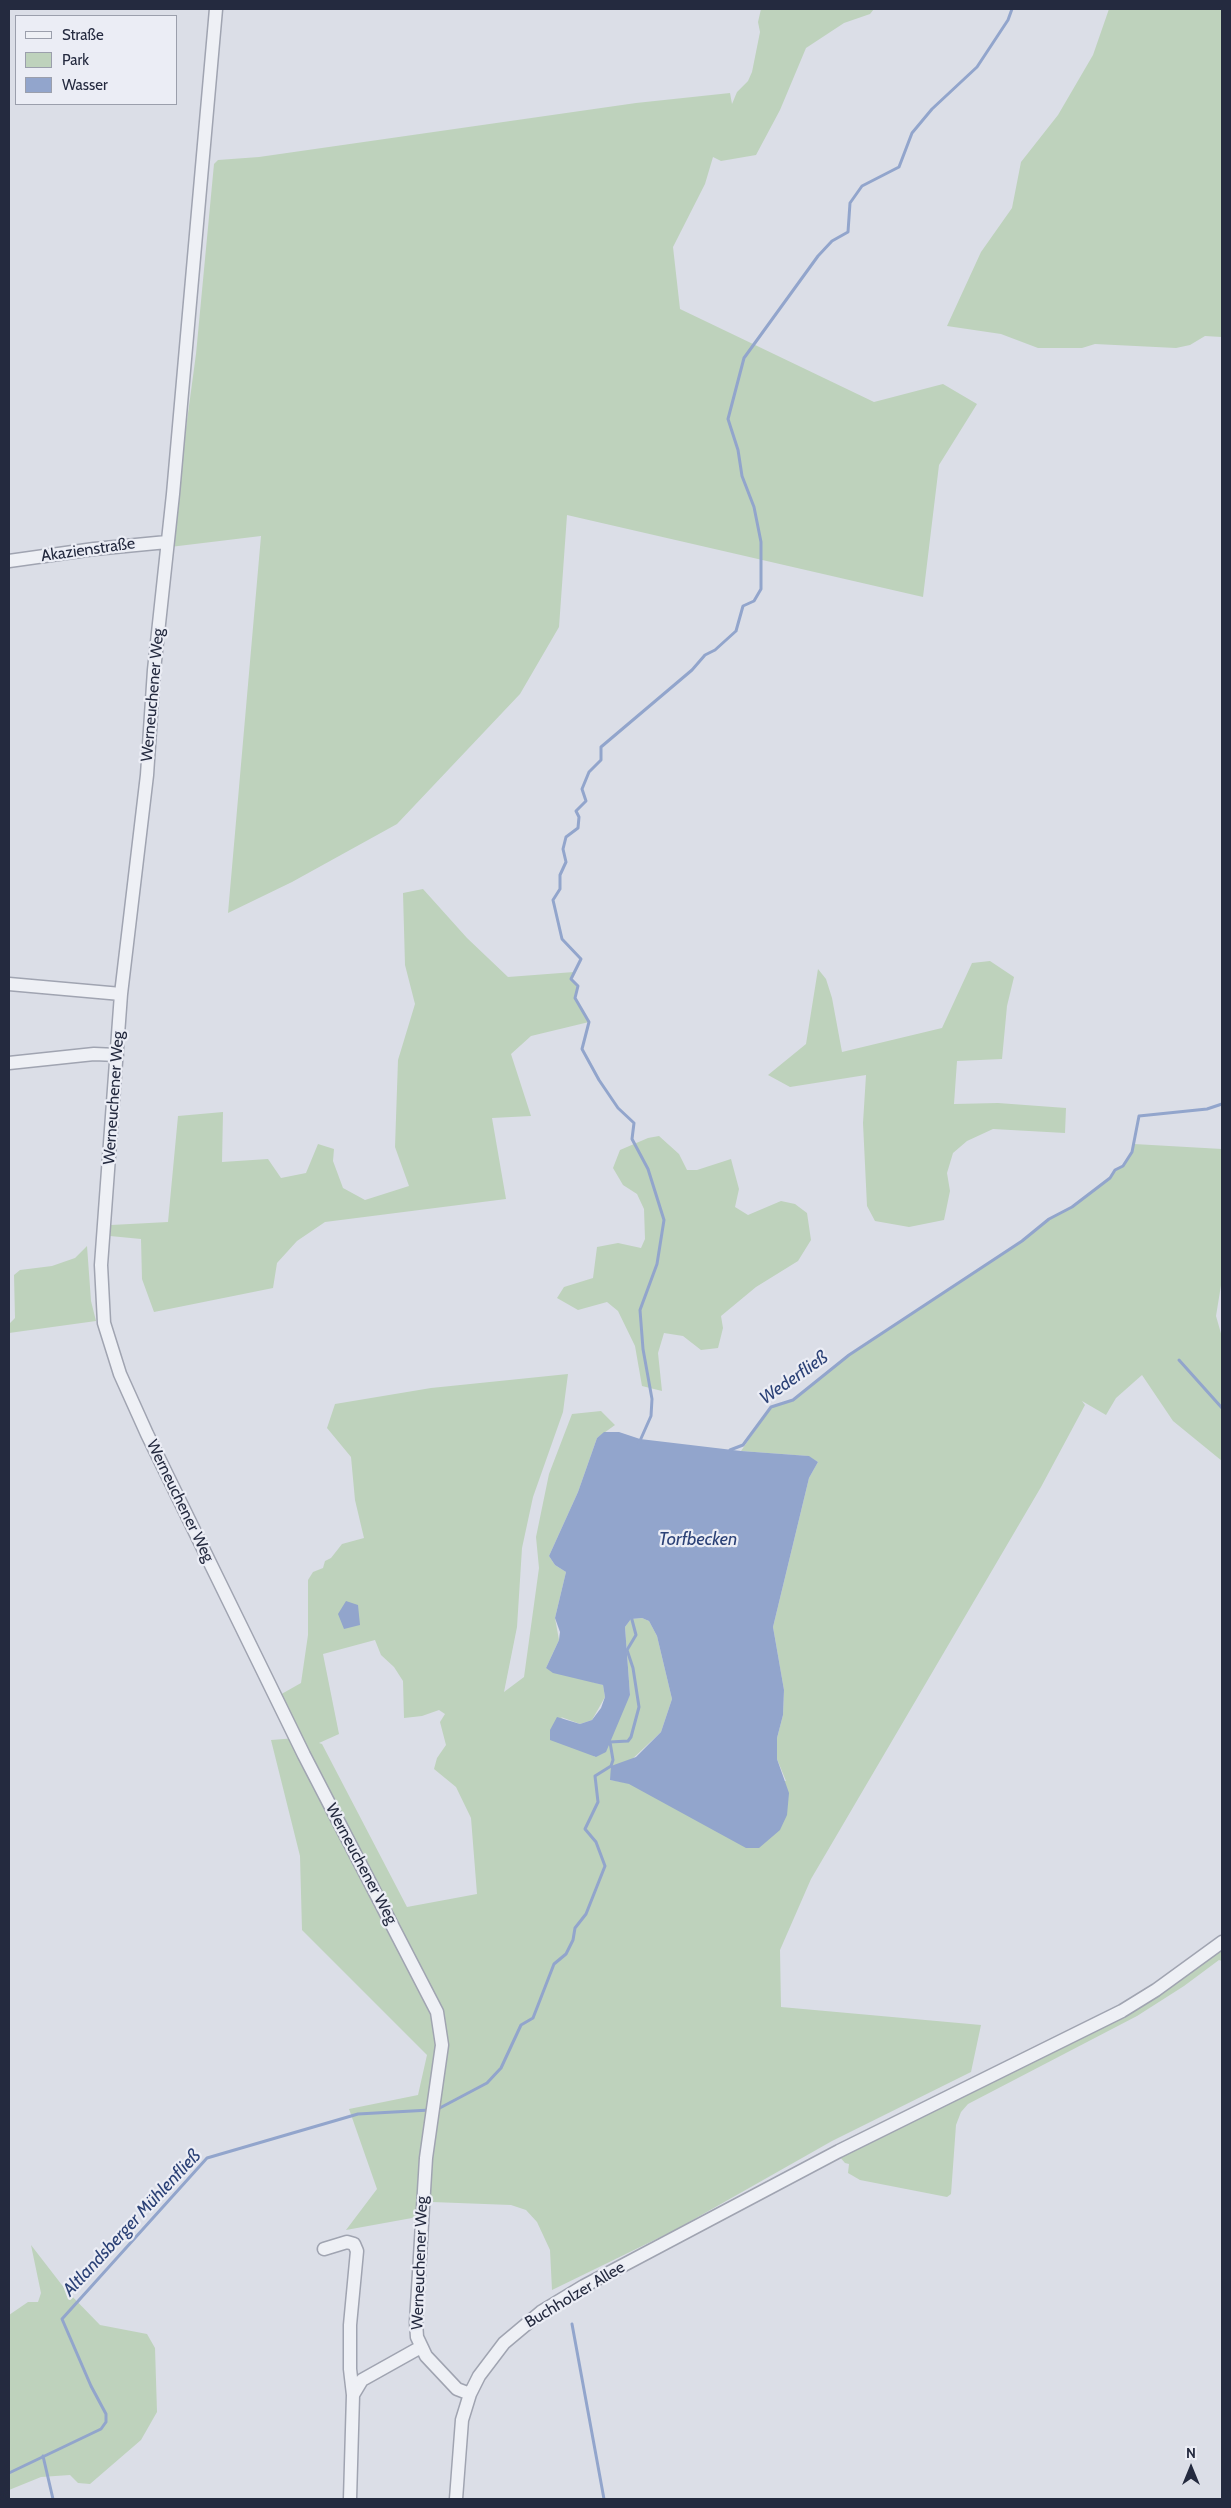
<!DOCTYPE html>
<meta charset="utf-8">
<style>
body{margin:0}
#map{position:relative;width:1231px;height:2508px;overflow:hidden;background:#dbdee7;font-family:Cabin,sans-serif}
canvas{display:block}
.frame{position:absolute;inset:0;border:10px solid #242a3f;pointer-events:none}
.legend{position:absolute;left:15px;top:15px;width:162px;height:90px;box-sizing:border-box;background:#ebedf5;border:1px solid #9b9fac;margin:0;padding:6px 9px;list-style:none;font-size:15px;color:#242a3f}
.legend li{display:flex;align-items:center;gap:10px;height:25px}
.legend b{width:25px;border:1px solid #9b9fac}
.north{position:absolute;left:1166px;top:2443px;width:50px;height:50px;-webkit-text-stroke:4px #ebedf5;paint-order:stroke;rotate:0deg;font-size:14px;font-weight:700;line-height:20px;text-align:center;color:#242a3f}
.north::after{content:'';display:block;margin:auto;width:18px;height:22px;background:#242a3f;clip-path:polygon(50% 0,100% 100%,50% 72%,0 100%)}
</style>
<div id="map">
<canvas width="1231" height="2508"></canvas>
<div class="frame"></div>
<ul class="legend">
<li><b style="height:6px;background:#eef0f5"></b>Straße</li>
<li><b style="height:14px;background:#bed2bc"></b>Park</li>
<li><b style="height:14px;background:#92a5cc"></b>Wasser</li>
</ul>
<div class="north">N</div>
</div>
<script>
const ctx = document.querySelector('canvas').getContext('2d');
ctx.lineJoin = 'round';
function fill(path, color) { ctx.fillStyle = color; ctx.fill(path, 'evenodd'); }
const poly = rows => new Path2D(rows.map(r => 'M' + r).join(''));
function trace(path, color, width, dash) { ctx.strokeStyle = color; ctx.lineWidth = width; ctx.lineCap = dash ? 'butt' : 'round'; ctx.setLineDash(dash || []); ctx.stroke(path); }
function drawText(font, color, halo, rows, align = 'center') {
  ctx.font = font + ' Cabin,sans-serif'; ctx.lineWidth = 4.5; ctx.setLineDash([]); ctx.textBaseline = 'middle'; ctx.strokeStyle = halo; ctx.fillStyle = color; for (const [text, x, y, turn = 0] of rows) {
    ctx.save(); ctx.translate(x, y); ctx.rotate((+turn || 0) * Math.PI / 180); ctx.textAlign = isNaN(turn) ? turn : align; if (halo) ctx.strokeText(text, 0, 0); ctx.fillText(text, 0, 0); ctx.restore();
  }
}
fill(poly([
 [761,9,874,9,870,14,844,23,806,48,780,110,756,155,721,161,713,157,705,184,673,247,680,309,874,402,943,384,977,404,939,465,923,597,567,515,559,627,520,694,397,824,292,882,228,913,261,536,170,547,196,354,214,164,218,160,259,157,636,103,730,93,732,104,737,92,748,81,752,72,760,32,758,22],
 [1109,9,1222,9,1222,337,1205,336,1190,345,1176,348,1095,344,1082,348,1038,348,1001,334,947,326,981,252,1012,208,1021,162,1058,115,1093,55],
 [423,889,467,938,508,977,574,972,572,979,578,986,575,998,589,1022,531,1036,511,1054,531,1116,492,1118,506,1199,325,1222,297,1241,277,1263,273,1288,154,1312,142,1279,141,1239,110,1236,111,1225,168,1222,178,1116,223,1112,222,1162,268,1159,281,1178,306,1173,318,1144,334,1149,333,1161,343,1188,365,1200,409,1186,395,1147,398,1060,415,1004,405,965,403,893],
 [990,961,1014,977,1007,1006,1002,1059,957,1061,954,1104,998,1103,1066,1108,1065,1133,993,1129,967,1141,953,1153,947,1173,950,1191,944,1220,909,1227,875,1221,867,1206,863,1123,866,1075,790,1087,768,1075,806,1044,818,969,826,979,832,998,842,1052,942,1028,972,963],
 [659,1136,679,1154,687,1170,697,1170,731,1159,739,1189,735,1207,748,1215,781,1201,795,1204,807,1213,811,1240,798,1261,756,1287,721,1316,723,1328,718,1348,701,1350,683,1336,664,1333,658,1353,662,1391,642,1386,635,1346,618,1311,607,1302,578,1310,557,1298,564,1287,593,1278,597,1247,618,1243,641,1248,645,1239,644,1209,637,1194,623,1185,613,1168,620,1150,648,1138],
 [1134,1144,1222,1149,1222,1279,1216,1316,1222,1337,1222,1461,1173,1421,1142,1375,1116,1398,1106,1415,1082,1401,1085,1405,1041,1487,811,1879,780,1950,781,2007,981,2025,971,2072,832,2141,675,2230,552,2290,550,2250,537,2222,526,2210,511,2205,432,2202,412,2218,346,2230,377,2189,349,2109,418,2095,427,2055,302,1930,300,1856,271,1740,297,1738,278,1696,301,1683,308,1635,308,1580,313,1572,323,1568,325,1561,331,1558,342,1544,364,1538,355,1500,351,1457,327,1428,335,1404,431,1388,568,1374,563,1412,533,1497,522,1548,517,1627,504,1692,524,1677,539,1568,536,1537,549,1474,572,1414,601,1411,615,1425,597,1438,578,1492,549,1556,555,1565,566,1572,555,1618,559,1640,546,1668,603,1685,605,1697,592,1720,580,1724,561,1717,595,1757,630,1695,625,1627,631,1619,642,1618,649,1621,657,1636,672,1699,661,1732,610,1780,629,1783,786,1781,777,1759,777,1738,783,1715,784,1690,773,1627,809,1478,818,1462,808,1456,741,1451,771,1407,793,1400,849,1355,1022,1241,1049,1219,1072,1207,1110,1178,1115,1170,1123,1166,1132,1152],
 [375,1640,381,1655,394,1667,403,1681,404,1718,422,1716,439,1710,445,1714,440,1722,446,1745,437,1758,434,1769,456,1787,471,1818,477,1894,407,1907,322,1744,319,1743,339,1734,323,1654],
 [87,1246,91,1301,96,1321,9,1333,9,1324,15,1318,14,1275,20,1270,52,1266,75,1258],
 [1222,1949,1222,1961,1219,1960,1184,1986,1137,2016,968,2104,961,2112,956,2125,951,2194,947,2197,860,2180,848,2173,849,2164,845,2163,839,2156,950,2102],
 [31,2245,65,2289,100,2325,147,2334,155,2348,157,2412,141,2440,90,2484,78,2483,70,2475,41,2477,9,2490,9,2315,28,2302,38,2302,41,2293]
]), '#bed2bc');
fill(poly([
 [604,1432,619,1432,640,1439,741,1451,809,1456,818,1462,809,1478,773,1627,784,1690,783,1715,777,1738,777,1759,789,1793,787,1815,780,1830,759,1848,746,1848,629,1784,610,1780,611,1766,636,1757,661,1732,672,1699,657,1636,649,1621,642,1618,631,1619,625,1627,630,1695,606,1752,596,1757,550,1740,550,1730,557,1717,580,1724,592,1720,601,1708,605,1697,603,1685,553,1673,546,1668,559,1640,560,1632,555,1618,566,1572,555,1565,549,1556,578,1492,597,1438],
 [346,1601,358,1605,360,1625,344,1629,338,1614]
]), '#92a5cc');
trace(poly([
 [1179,1360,1222,1408],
 [639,1443,651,1416,652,1399,643,1349,640,1310,657,1264,664,1220,648,1169,632,1139,634,1123,618,1108,599,1080,582,1049,589,1022,575,998,578,986,571,979,581,959,562,939,553,900,560,889,560,875,566,862,563,849,566,837,578,828,579,817,576,811,586,801,582,789,589,772,601,760,601,747,692,670,705,655,715,650,736,631,743,606,754,601,761,589,761,542,754,507,742,476,738,450,728,419,744,358,818,256,832,241,848,232,850,203,862,186,899,167,912,133,932,109,977,67,1008,20,1012,9],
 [730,1450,743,1445,771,1407,793,1400,849,1355,1022,1241,1049,1219,1072,1207,1110,1178,1115,1170,1123,1166,1132,1152,1139,1116,1207,1109,1222,1104],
 [436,2110,487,2083,501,2068,521,2025,533,2018,554,1964,566,1954,573,1940,575,1928,586,1914,605,1866,596,1842,585,1829,598,1802,595,1776,611,1766,613,1760,610,1742,628,1741,631,1737,639,1707,633,1668,627,1650,636,1635,631,1616],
 [572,2324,604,2499],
 [43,2456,53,2499],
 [9,2473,101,2429,106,2422,106,2414,91,2386,62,2319,207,2158,358,2114,430,2110]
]), '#92a5cc', 3);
const minor = poly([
 [216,9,173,494,154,670,147,775,121,994,101,1265,104,1323,120,1374,147,1434,304,1755,437,2012,442,2045,426,2158,416,2322,417,2337,426,2356,457,2389,470,2394],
 [9,561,94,549,167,542],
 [9,984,121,994],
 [9,1063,94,1054,117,1055],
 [324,2249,347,2242,354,2244,357,2251,350,2325,350,2369,353,2395,350,2499],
 [353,2395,362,2380,421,2347],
 [456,2499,462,2420,470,2394,479,2376,504,2343,541,2312,584,2286,839,2151,1122,2011,1156,1990,1222,1942]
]);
trace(minor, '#a0a4b1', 15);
trace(minor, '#eef0f5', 12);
drawText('16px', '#242a3f', '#ebedf5', [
 ["Akazienstraße",88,550,-8],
 ["Werneuchener Weg",153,695,-85],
 ["Werneuchener Weg",114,1098,-86],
 ["Werneuchener Weg",180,1501,64],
 ["Werneuchener Weg",361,1864,62],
 ["Werneuchener Weg",420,2263,-88],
 ["Buchholzer Allee",575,2295,-31]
]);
drawText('italic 18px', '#2b4176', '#ebedf5', [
 ["Wederfließ",794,1378,-35],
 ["Torfbecken",698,1540],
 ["Altlandsberger Mühlenfließ",132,2223,-47]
]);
</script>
